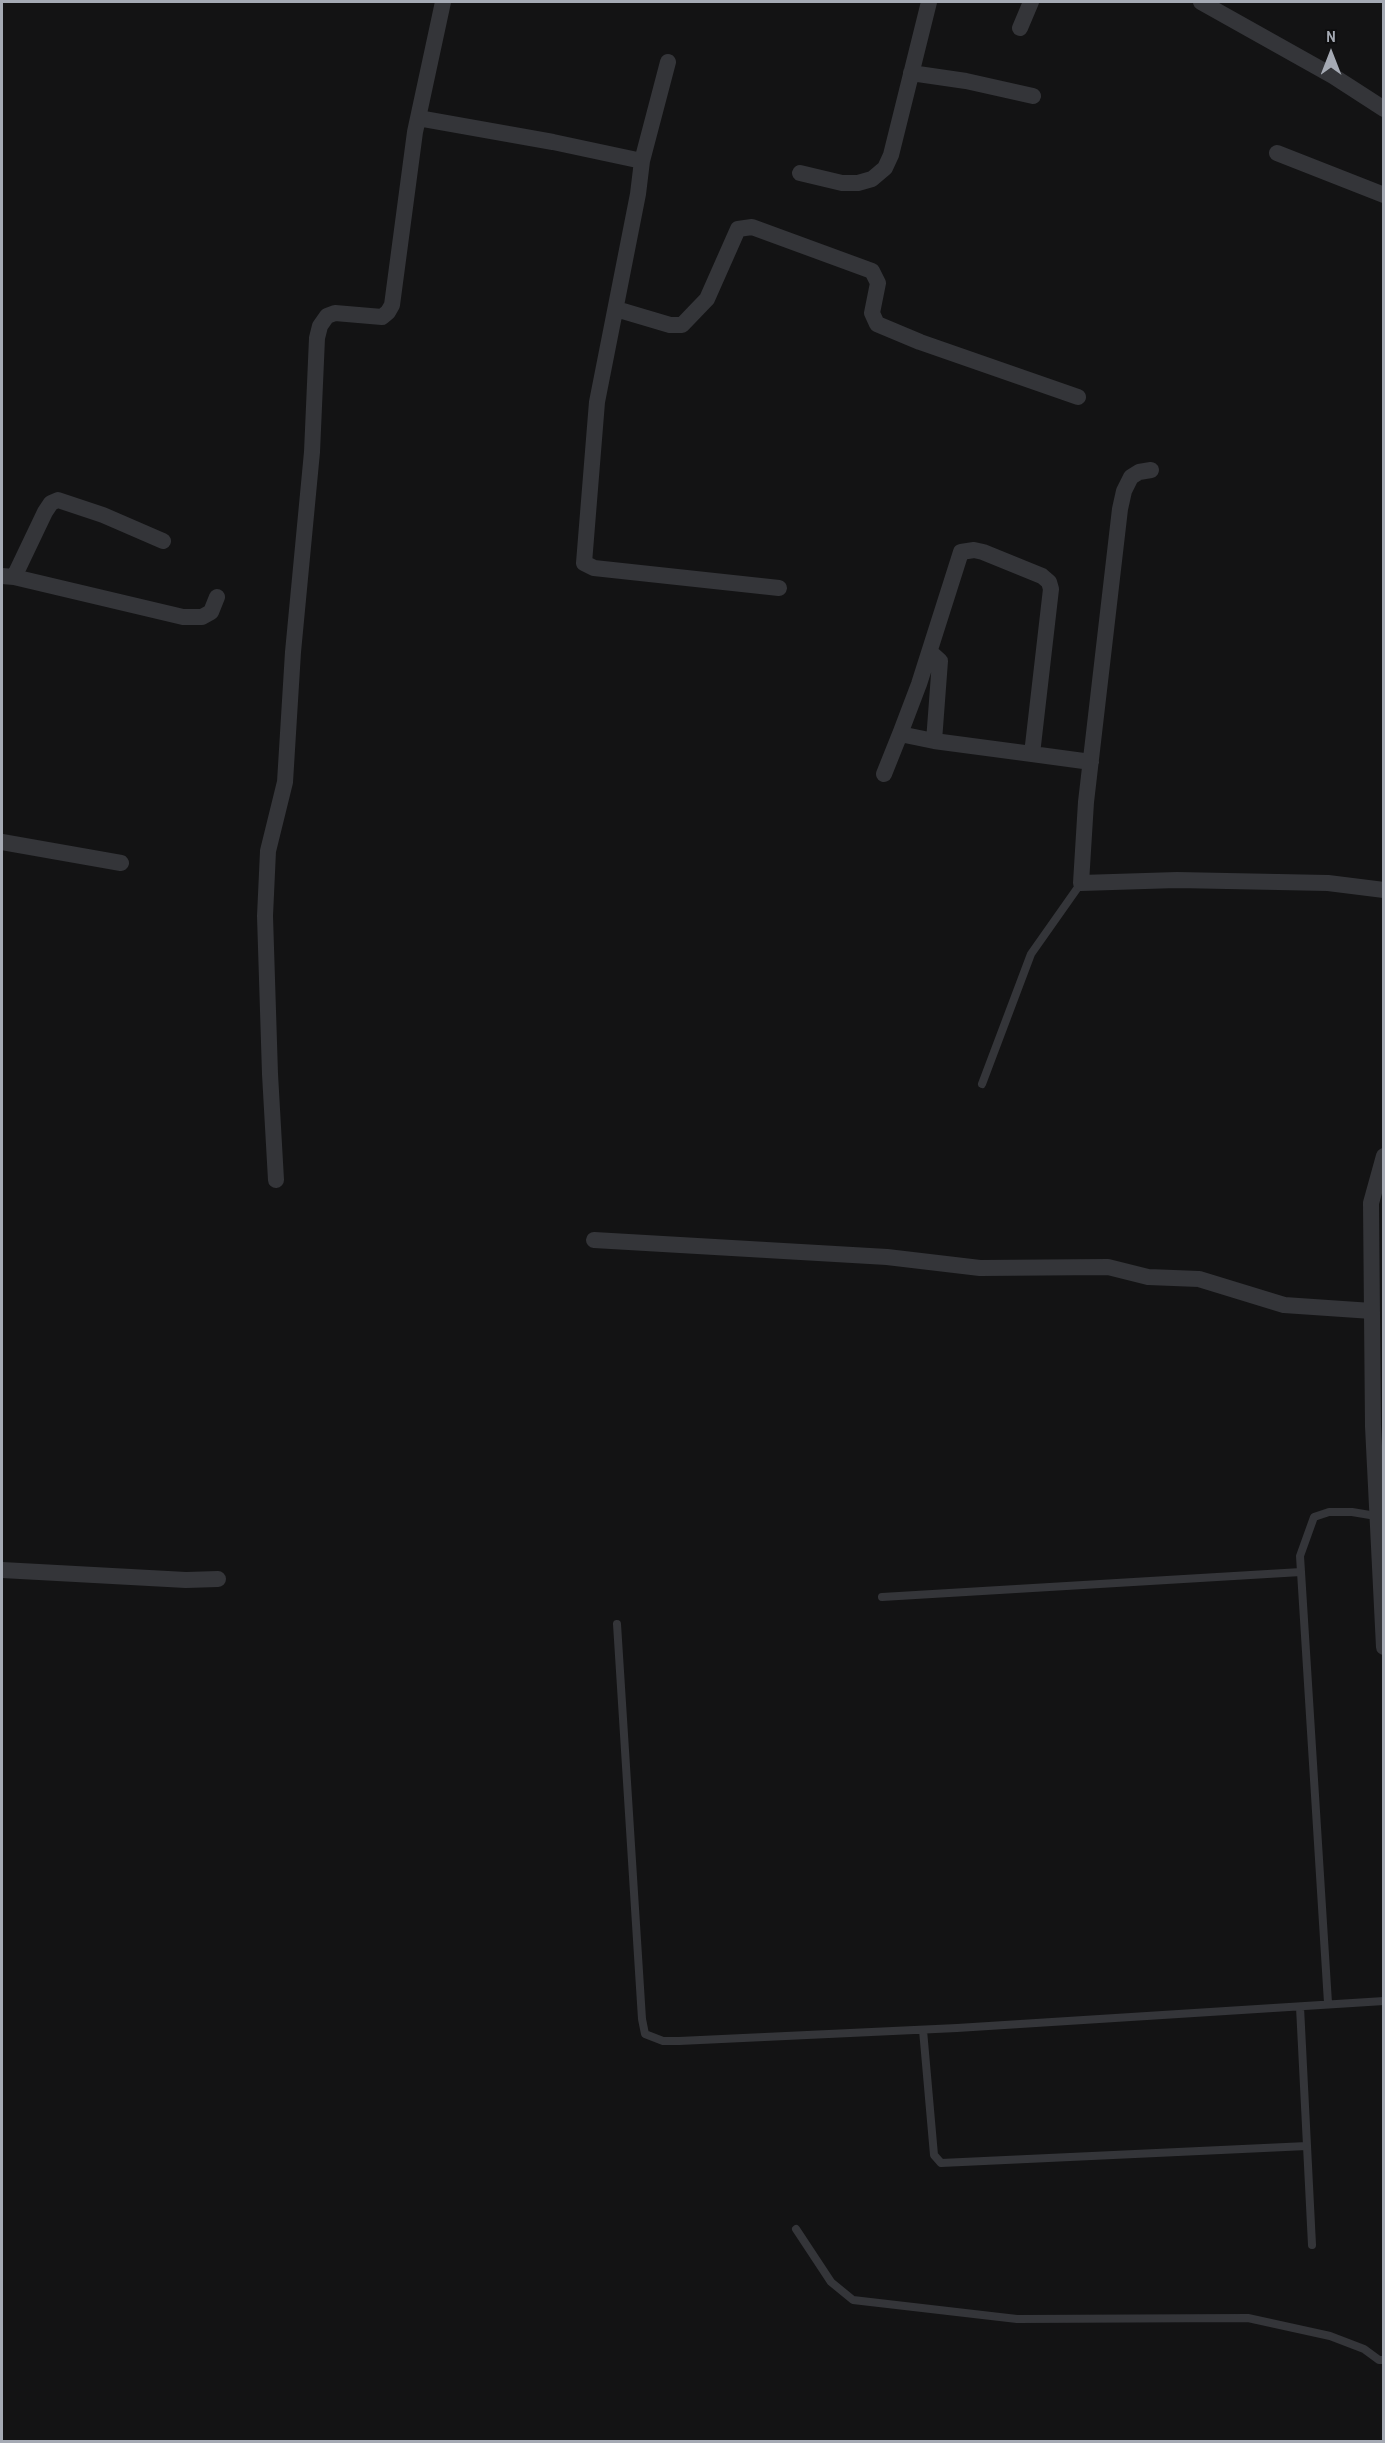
<!DOCTYPE html>
<style>
body{margin:0}
#map{position:relative;width:1385px;height:2443px;overflow:hidden;background:#131314;font-family:"Archivo Narrow",sans-serif}
canvas{display:block}
.frame{position:absolute;inset:0;border:3px solid #a5aab4;pointer-events:none}
.north{position:absolute;left:1301px;top:24px;width:60px;height:60px;-webkit-text-stroke:4px #0e0e0f;paint-order:stroke;rotate:0deg;font-size:16px;font-weight:700;line-height:24px;text-align:center;color:#a5aab4}
.north::after{content:'';display:block;margin:auto;width:21px;height:27px;background:#a5aab4;clip-path:polygon(50% 0,100% 100%,50% 72%,0 100%)}
</style>
<div id="map">
<canvas width="1385" height="2443"></canvas>
<div class="frame"></div>
<div class="north">N</div>
</div>
<script>
const ctx = document.querySelector('canvas').getContext('2d');
ctx.lineJoin = 'round';
const poly = rows => new Path2D(rows.map(r => 'M' + r).join(''));
function trace(path, color, width, dash) { ctx.strokeStyle = color; ctx.lineWidth = width; ctx.lineCap = dash ? 'butt' : 'round'; ctx.setLineDash(dash || []); ctx.stroke(path); }
trace(poly([
 [982,1084,1031,954,1081,883],
 [882,1597,1301,1572],
 [617,1624,642,2019,645,2034,663,2041,679,2041,957,2028,1384,2001],
 [1328,2003,1300,1556,1314,1517,1329,1512,1352,1512,1376,1516],
 [1300,2007,1312,2245],
 [923,2030,934,2155,941,2163,1307,2146],
 [796,2229,831,2282,853,2300,1017,2319,1248,2318,1330,2336,1364,2349,1379,2360,1384,2360]
]), '#343539', 8);
trace(poly([
 [1201,2,1333,76,1384,109],
 [1020,28,1031,2],
 [911,73,966,81,1033,96],
 [418,118,553,142,642,161,638,194,597,402,584,563,594,568,779,588],
 [1277,153,1384,195],
 [642,161,668,62],
 [800,173,842,183,858,183,872,179,885,168,891,155,929,2],
 [616,309,670,325,682,325,707,299,738,229,752,227,872,271,878,283,872,313,877,324,920,342,1078,397],
 [1151,470,1139,472,1131,477,1124,491,1120,509,1086,802,1081,883,1177,880,1328,883,1384,890],
 [2,576,14,577,45,512,51,503,58,500,103,515,163,541],
 [14,577,183,617,202,617,211,612,217,597],
 [930,652,940,661,934,741],
 [1032,754,1051,589,1049,582,1042,576,983,552,974,550,961,552,919,684,900,734,934,741,1032,754,1091,762],
 [884,774,900,734],
 [2,842,121,863],
 [1384,1156,1371,1203,1373,1426,1384,1647],
 [276,1180,270,1074,265,916,268,851,285,782,293,652,312,452,317,338,320,326,327,316,335,313,382,317,388,312,392,305,415,132,443,2],
 [594,1240,887,1257,980,1268,1108,1267,1148,1277,1199,1279,1284,1305,1372,1311],
 [2,1570,186,1580,218,1579]
]), '#343539', 16);
</script>
